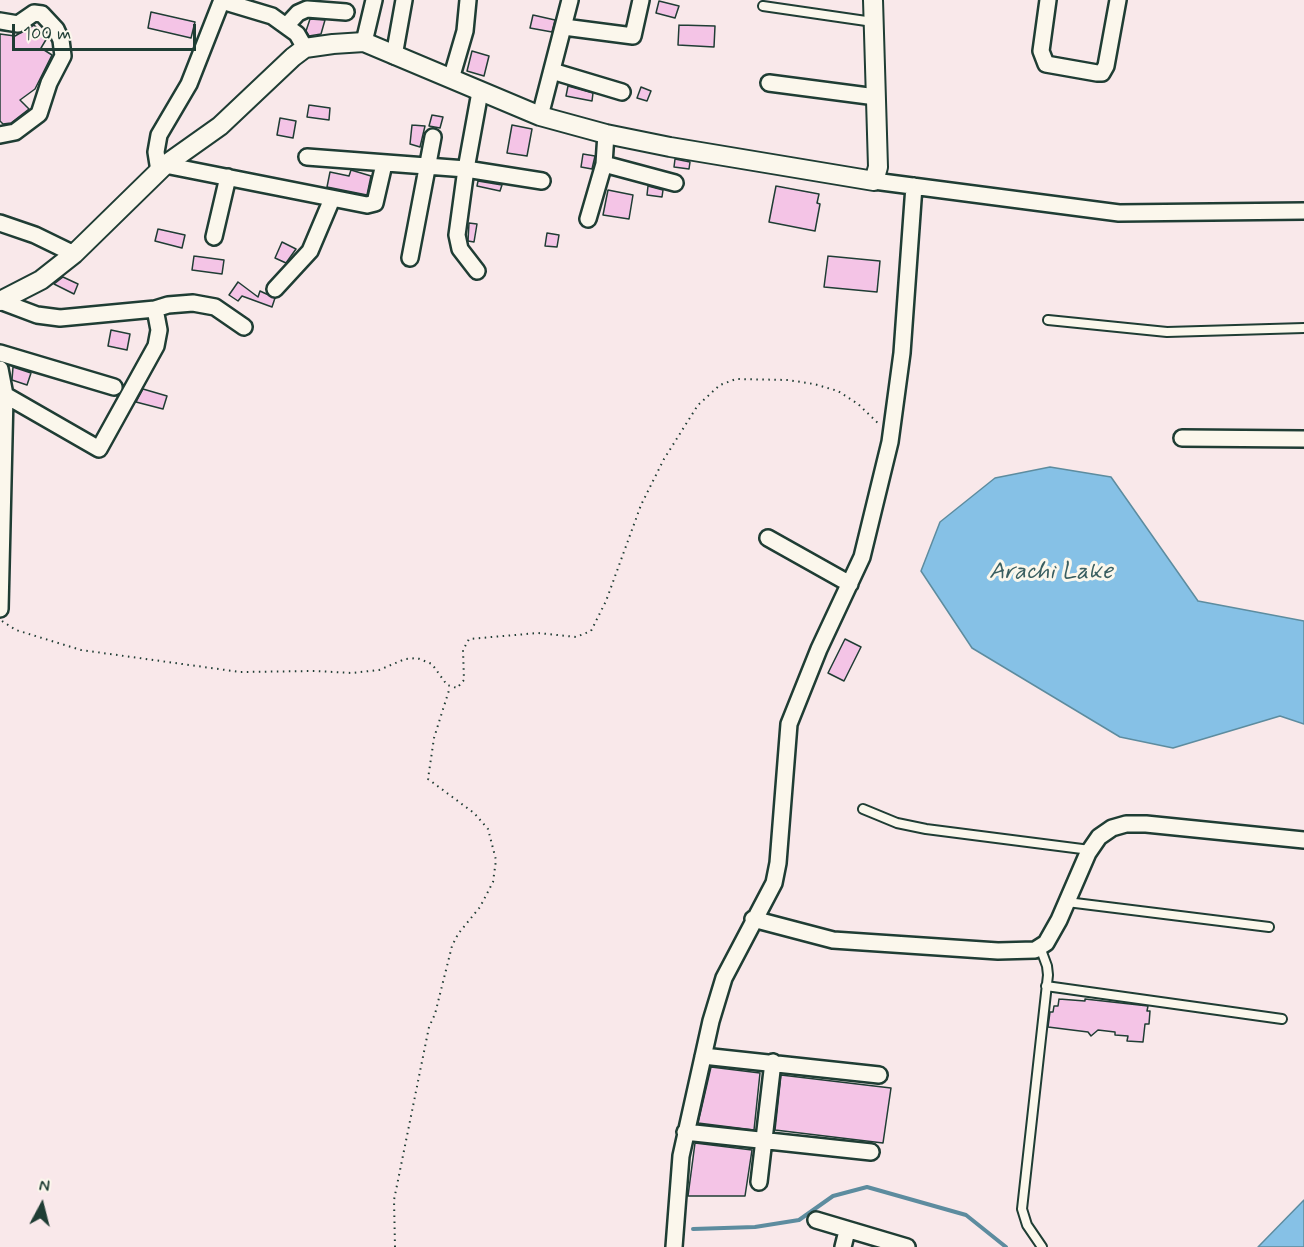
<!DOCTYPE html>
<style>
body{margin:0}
#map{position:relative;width:1304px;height:1247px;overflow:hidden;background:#f9e8ea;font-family:Mynerve,sans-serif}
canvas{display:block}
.north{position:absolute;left:12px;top:1175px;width:60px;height:60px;-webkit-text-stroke:4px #fbf7ec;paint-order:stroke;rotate:7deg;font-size:16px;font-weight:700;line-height:24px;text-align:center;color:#1f3d34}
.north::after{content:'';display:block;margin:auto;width:21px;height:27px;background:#1f3d34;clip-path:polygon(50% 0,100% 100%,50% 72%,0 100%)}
.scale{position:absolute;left:12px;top:24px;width:184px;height:27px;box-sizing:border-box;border:3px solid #1f3d34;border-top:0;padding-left:8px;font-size:18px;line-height:21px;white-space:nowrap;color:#1f3d34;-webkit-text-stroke:4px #fbf7ec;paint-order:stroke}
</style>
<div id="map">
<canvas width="1304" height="1247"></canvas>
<div class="north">N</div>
<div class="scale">100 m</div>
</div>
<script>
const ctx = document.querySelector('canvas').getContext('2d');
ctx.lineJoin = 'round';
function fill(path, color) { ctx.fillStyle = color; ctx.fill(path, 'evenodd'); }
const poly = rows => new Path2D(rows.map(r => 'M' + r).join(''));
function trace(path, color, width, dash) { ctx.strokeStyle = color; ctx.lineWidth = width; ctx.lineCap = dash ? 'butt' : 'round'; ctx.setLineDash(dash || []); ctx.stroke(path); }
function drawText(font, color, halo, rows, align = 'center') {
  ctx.font = font + ' Mynerve,sans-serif'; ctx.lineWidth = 6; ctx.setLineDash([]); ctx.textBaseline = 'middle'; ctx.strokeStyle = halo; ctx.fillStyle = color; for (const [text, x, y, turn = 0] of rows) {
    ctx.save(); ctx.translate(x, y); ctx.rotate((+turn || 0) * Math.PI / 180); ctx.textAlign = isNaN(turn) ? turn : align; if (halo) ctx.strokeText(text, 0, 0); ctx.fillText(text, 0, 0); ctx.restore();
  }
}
const water = poly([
 [1050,467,1111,477,1198,601,1304,621,1304,724,1280,716,1173,748,1120,737,972,648,921,571,940,522,995,478,1050,467],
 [1304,1200,1304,1247,1258,1247,1304,1200]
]);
fill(water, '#86c1e6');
trace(water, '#5d8c9f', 1.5);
trace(poly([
 [693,1229,755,1227,799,1220,833,1196,867,1187,966,1215,1006,1247]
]), '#5d8c9f', 4);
const building = poly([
 [659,1,679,6,675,18,656,13,659,1],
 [151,12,195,22,191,38,148,28,151,12],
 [533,15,555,20,552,32,530,28,533,15],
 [310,19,325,20,321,34,309,36,306,31,310,19],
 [34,25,47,38,41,48,52,55,35,89,20,100,29,109,11,123,3,124,0,121,0,34,15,36,34,25],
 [679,25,715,26,714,47,678,45,679,25],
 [472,51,489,56,484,76,467,71,472,51],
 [568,86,593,93,592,101,566,96,568,86],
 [641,87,651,91,647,101,637,98,641,87],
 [309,105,330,108,329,120,307,117,309,105],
 [432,115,443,117,440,128,429,126,432,115],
 [280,118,296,121,293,138,277,135,280,118],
 [412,125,425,126,420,147,410,144,412,125],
 [512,125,532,129,527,156,507,153,512,125],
 [583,154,595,156,592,169,581,167,583,154],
 [675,159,690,162,689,169,674,167,675,159],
 [351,170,371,176,367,195,327,187,330,172,349,176,351,170],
 [478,181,502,185,500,191,477,186,478,181],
 [648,186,663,190,662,197,647,195,648,186],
 [776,186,819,194,817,203,820,204,815,231,769,222,776,186],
 [608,190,633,195,629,219,603,215,608,190],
 [469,223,477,224,474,242,468,241,469,223],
 [158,229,185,235,182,248,155,241,158,229],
 [547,233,559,235,557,247,545,246,547,233],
 [282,242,296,249,286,263,275,258,282,242],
 [194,256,224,260,222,274,192,270,194,256],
 [828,256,880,261,877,292,824,287,828,256],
 [63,277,78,284,74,294,54,284,63,277],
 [238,282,258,297,260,291,275,298,272,307,242,296,238,301,229,295,238,282],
 [111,330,130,334,127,350,108,346,111,330],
 [13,367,31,373,27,385,12,380,13,367],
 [143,389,167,396,163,409,136,402,143,389],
 [845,639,861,647,844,681,828,673,845,639],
 [1059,999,1085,1001,1085,999,1148,1006,1147,1011,1150,1011,1149,1024,1145,1024,1143,1042,1127,1041,1128,1036,1115,1035,1115,1032,1098,1030,1091,1036,1088,1032,1048,1027,1050,1012,1053,1012,1054,1006,1058,1006,1059,999],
 [711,1067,760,1073,754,1130,698,1123,711,1067],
 [781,1075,891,1088,883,1143,775,1130,781,1075],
 [695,1143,752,1150,745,1196,688,1196,695,1143]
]);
fill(building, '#f4c4e6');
trace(building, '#1f3d34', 1.5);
const service = poly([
 [763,6,873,22],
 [1048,320,1167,332,1304,328],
 [863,809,897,823,926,829,1090,850],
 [1067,902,1269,927],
 [1040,947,1047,966,1048,975,1022,1209,1027,1225,1042,1247],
 [1046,986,1282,1019]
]);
const minor = poly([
 [1048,0,1041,51,1046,64,1097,73,1102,73,1106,66,1118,0],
 [222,1,272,16,297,34,305,48],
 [0,21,18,24,34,13,42,14,56,29,61,40,63,56,49,83,39,114,15,132,0,135],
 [286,26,298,13,307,9,346,12],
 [564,27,633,36,641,0],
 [364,42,374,0],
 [394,56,404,0],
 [552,71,622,92],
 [451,79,465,31,468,0],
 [769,83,876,97],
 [540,116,570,0],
 [307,157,466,169,542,181],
 [604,164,675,183],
 [165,165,367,205,375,203,384,164],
 [159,171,156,152,159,135,189,84,222,0],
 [874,181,1119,213,1304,211],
 [588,219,604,164,606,134],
 [0,223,35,235,74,254],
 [214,237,228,177],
 [410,258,433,137],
 [477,271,460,249,457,235,466,169,480,92],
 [275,289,310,251,332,199],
 [0,301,37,315,60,318,155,309,159,330,156,346,99,449,5,395],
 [155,309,168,305,193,303,215,307,244,327],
 [0,353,114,387],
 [0,369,5,395,0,609],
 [1182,438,1304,439],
 [768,538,850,584],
 [753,919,833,940,998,951,1035,950,1046,943,1059,920,1088,853,1099,837,1112,828,1126,824,1146,824,1304,840],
 [703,1056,879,1075],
 [685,1132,871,1152],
 [759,1182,773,1062],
 [816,1220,907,1247],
 [674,1247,681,1156,711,1021,724,978,774,883,778,863,789,724,819,649,862,557,890,442,902,353,914,186],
 [843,1247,847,1231]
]);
const tertiary = poly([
 [0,301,41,280,74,254,165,165,220,126,293,57,305,48,333,44,364,42,540,116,606,134,670,147,874,181,878,167,873,0]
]);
trace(service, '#1f3d34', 12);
trace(minor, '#1f3d34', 20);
trace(tertiary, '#1f3d34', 22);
trace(poly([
 [2,621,16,630,81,650,240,672,315,671,352,673,379,670,405,659,417,658,432,664,447,685,457,688,464,680,463,650,469,639,538,633,576,637,591,631,606,601,641,505,664,459,698,405,720,385,736,379,788,380,814,384,838,391,858,404,880,425],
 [395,1247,394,1200,429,1027,435,1014,452,946,458,934,480,907,493,882,496,860,488,829,474,813,428,779,434,738,450,687]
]), '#1f3d34', 2, [1.5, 4.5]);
trace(service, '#fbf7ec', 8);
trace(minor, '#fbf7ec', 15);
trace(tertiary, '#fbf7ec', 18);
drawText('italic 24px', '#395e60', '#fbf7ec', [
 ["Arachi Lake",1051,573]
]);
</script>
